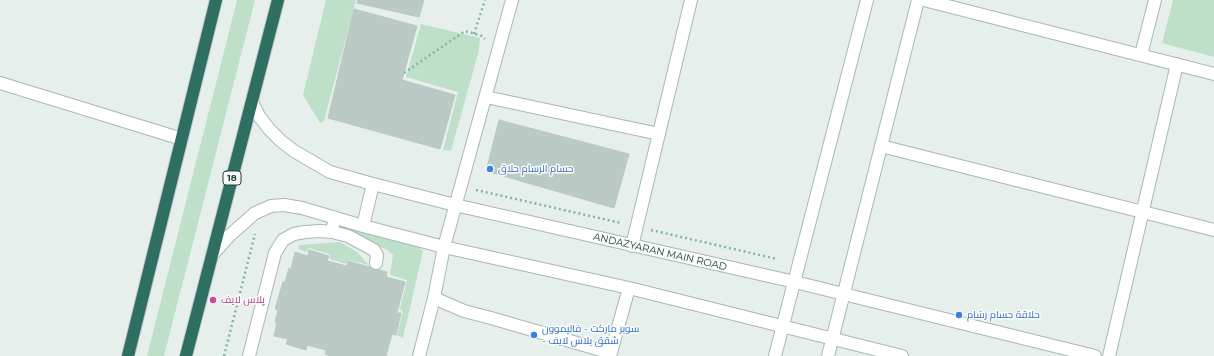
<!DOCTYPE html>
<meta charset="utf-8">
<style>
body{margin:0}
canvas{display:block;background:#e6efeb}
</style>
<canvas width="1214" height="356"></canvas>
<script>
const ctx = document.querySelector('canvas').getContext('2d');
ctx.lineJoin = 'round';
function fill(path, color) { ctx.fillStyle = color; ctx.fill(path, 'evenodd'); }
const poly = rows => new Path2D(rows.map(r => 'M' + r).join(''));
function trace(path, color, width, dash) { ctx.strokeStyle = color; ctx.lineWidth = width; ctx.lineCap = dash ? 'butt' : 'round'; ctx.setLineDash(dash || []); ctx.stroke(path); }
function drawText(font, color, halo, rows, align = 'center') {
  ctx.font = font + ' Montserrat,Cairo,sans-serif'; ctx.lineWidth = 3; ctx.setLineDash([]); ctx.textBaseline = 'middle'; ctx.strokeStyle = halo; ctx.fillStyle = color; for (const [text, x, y, turn = 0] of rows) {
    ctx.save(); ctx.translate(x, y); ctx.rotate((+turn || 0) * Math.PI / 180); ctx.textAlign = isNaN(turn) ? turn : align; if (halo) ctx.strokeText(text, 0, 0); ctx.fillText(text, 0, 0); ctx.restore();
  }
}
fill(poly([
 [237,0,255,0,164,356,147,356],
 [326,0,356,0,324,121,320,123,303,95],
 [1173,0,1214,0,1214,57,1162,43],
 [421,24,480,38,479,50,451,151,443,150,458,92,406,77],
 [347,228,418,246,423,251,403,338,397,335,403,311,400,309,407,280,390,275,393,255,388,250,365,242,346,232],
 [340,242,357,252,369,265,348,260,346,264,330,259,330,254,308,248,307,252,298,249,299,245]
]), '#bfe0c8');
const building = poly([
 [358,0,424,0,419,17,357,3,358,0],
 [354,9,417,26,402,80,455,95,440,149,328,118,354,9],
 [499,120,629,154,614,208,486,171,499,120],
 [309,250,329,256,327,261,347,266,348,261,387,272,386,277,405,282,397,313,401,313,396,335,392,334,386,356,330,356,325,354,326,350,307,345,306,350,286,344,288,339,274,336,277,323,275,322,278,310,275,309,283,282,285,282,289,268,291,269,295,252,308,256,309,250]
]);
fill(building, '#bbcac4');
trace(building, '#b8c9c2', 1);
const minor = poly([
 [924,0,1214,74],
 [1141,55,1155,0],
 [0,83,182,139],
 [486,97,659,134],
 [252,102,259,116,269,129,281,141,294,151,330,172,373,184,455,205,795,282,1095,356],
 [881,146,1214,230],
 [333,226,332,232,348,236,374,250,377,255,376,263],
 [363,226,373,184],
 [632,246,691,0],
 [212,255,229,236,255,213,271,206,284,205,302,208,363,226,444,247,629,288,902,356],
 [434,298,464,311,491,318,611,353],
 [249,356,275,253,283,240,294,234,305,232,320,231,332,232],
 [419,356,434,298,444,247,512,0],
 [610,356,629,288],
 [775,356,867,0],
 [828,356,918,0],
 [1109,356,1177,64]
]);
const highway = poly([
 [128,356,216,0],
 [186,356,278,0]
]);
trace(minor, '#a8b8b2', 14);
trace(highway, '#c2cac8', 14);
trace(poly([
 [474,34,485,0],
 [404,73,465,31,482,36,485,39],
 [476,190,621,223],
 [651,230,777,259],
 [224,356,255,234]
]), '#86b3a5', 2.5, [2, 3]);
trace(minor, '#fff', 12);
trace(highway, '#2f6f62', 12);
for (const [x, y, r, color] of [
 [490,169,4,"#3f7fe0"],
 [213,300,4,"#d1479c"],
 [959,315,4,"#3f7fe0"],
 [534,335,4,"#3f7fe0"]
]) { const dot = new Path2D(); dot.arc(x, y, r, 0, 2 * Math.PI); ctx.fillStyle = color; ctx.fill(dot); trace(dot, '#f7fbf9', 1.5); }
for (const [x, y, w] of [
 [232,178,18]
]) { const box = new Path2D(); box.roundRect(x - w / 2, y - 7, w, 14, 3); ctx.fillStyle = '#f7fbf9'; ctx.fill(box); trace(box, '#24423a', 1); }
drawText('bold 9px', '#24423a', null, [
 ["18",232,178]
]);
drawText('10px', '#366cbe', '#f7fbf9', [
 ["حسام الرسام حلاق",498,169],
 ["حلاقة حسام رسّام",967,315],
 ["سوبر ماركت - فاليموون",542,329],
 ["- شقق بلاس لايف",542,341]
], 'left');
drawText('10px', '#24423a', '#f7fbf9', [
 ["ANDAZYARAN MAIN ROAD",660,252,13]
]);
drawText('10px', '#b23c85', '#f7fbf9', [
 ["پلاس لایف",221,300]
], 'left');
</script>
